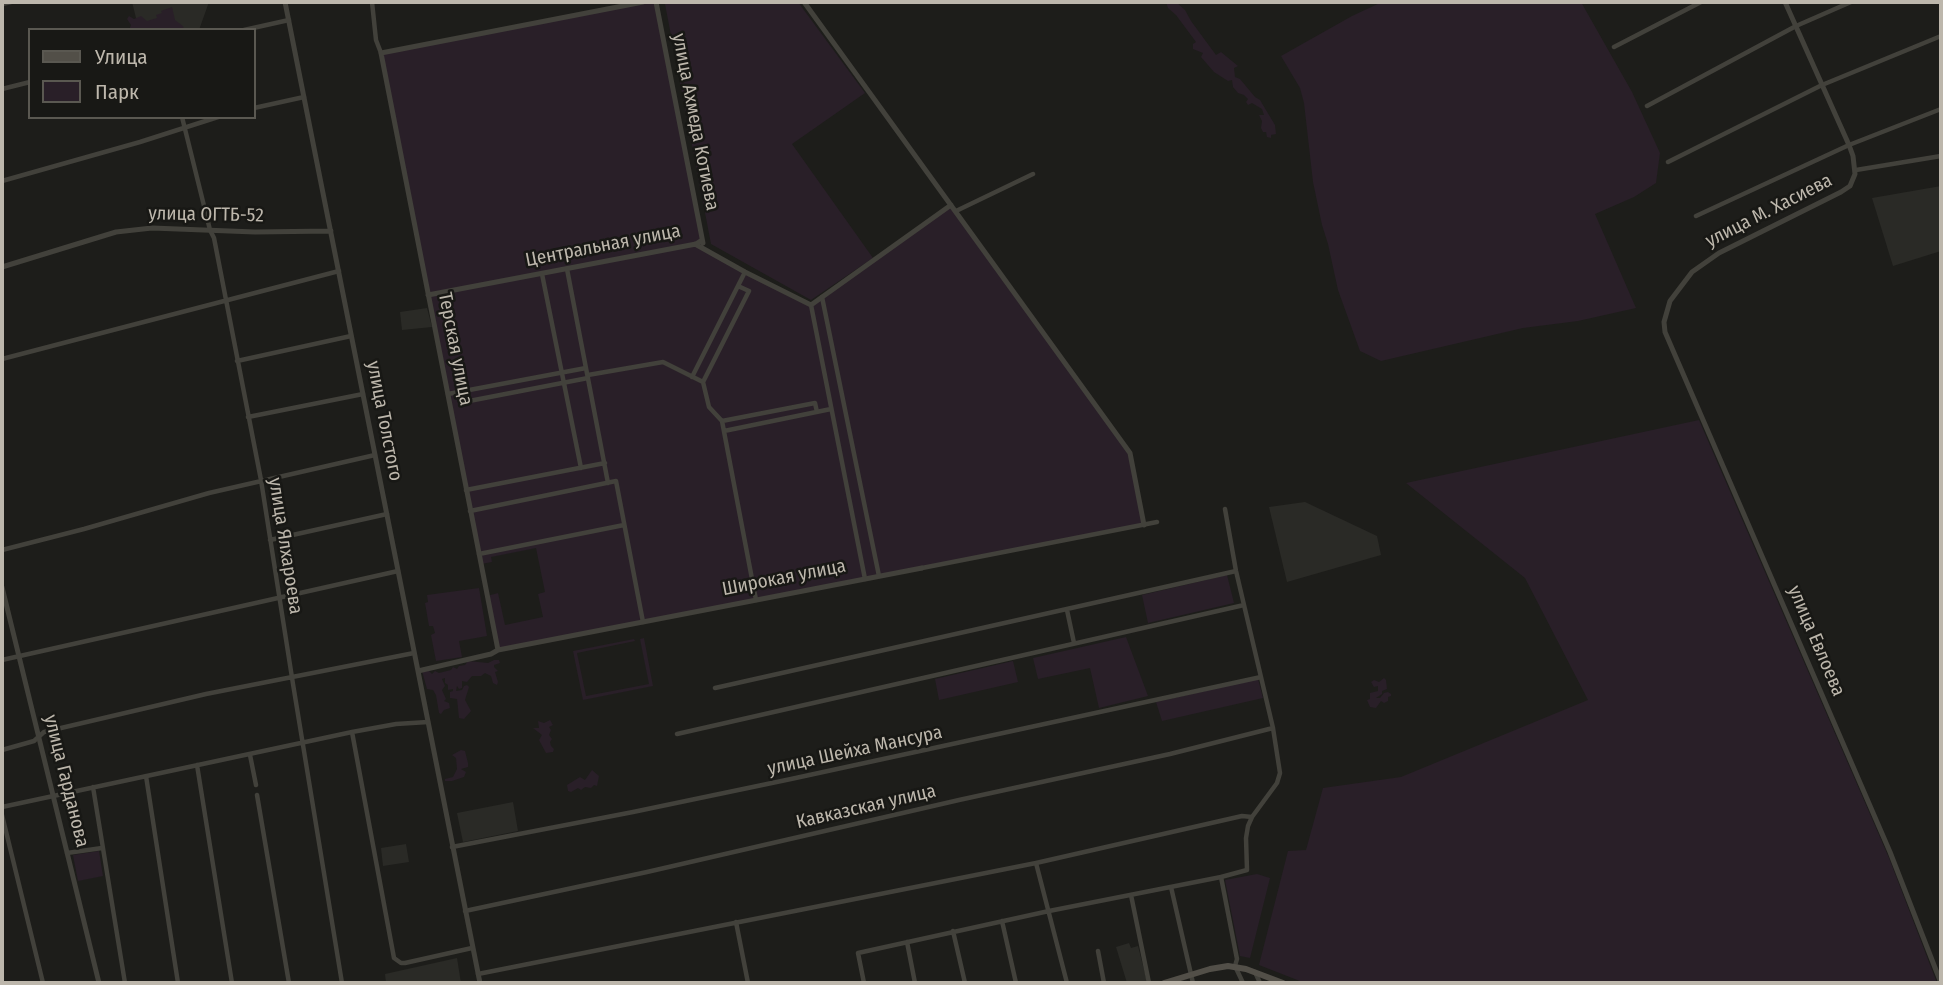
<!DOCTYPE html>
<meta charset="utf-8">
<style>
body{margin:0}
#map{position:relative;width:1943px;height:985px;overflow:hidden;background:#1d1d1a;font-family:"Fira Sans Condensed",sans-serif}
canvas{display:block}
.frame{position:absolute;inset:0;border:4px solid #bdb7ac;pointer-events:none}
.legend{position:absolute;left:28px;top:28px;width:228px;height:91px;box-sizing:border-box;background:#181815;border:2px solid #5a5851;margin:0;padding:9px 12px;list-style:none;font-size:21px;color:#bdb7ac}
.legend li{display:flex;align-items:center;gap:14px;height:35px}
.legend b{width:35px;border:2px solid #5a5851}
</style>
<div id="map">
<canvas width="1943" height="985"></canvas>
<div class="frame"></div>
<ul class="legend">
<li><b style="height:9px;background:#524f48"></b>Улица</li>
<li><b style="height:19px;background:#291f28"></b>Парк</li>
</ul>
</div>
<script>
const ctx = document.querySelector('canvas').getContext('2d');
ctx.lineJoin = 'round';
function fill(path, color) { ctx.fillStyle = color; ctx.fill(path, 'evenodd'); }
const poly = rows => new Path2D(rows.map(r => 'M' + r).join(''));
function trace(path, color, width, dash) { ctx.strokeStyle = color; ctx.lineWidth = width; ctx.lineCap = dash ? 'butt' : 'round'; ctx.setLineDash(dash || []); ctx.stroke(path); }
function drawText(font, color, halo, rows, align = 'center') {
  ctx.font = font + ' "Fira Sans Condensed",sans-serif'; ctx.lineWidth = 5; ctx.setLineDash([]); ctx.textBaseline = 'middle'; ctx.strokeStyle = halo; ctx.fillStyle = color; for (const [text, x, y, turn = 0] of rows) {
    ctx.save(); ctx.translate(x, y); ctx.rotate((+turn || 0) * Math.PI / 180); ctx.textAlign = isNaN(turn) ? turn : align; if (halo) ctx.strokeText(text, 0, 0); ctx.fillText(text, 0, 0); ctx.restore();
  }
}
fill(poly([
 [132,2,209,2,199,30,139,30],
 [1941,186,1941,251,1893,266,1872,198],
 [427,308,432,327,402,330,400,312],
 [1305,502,1377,536,1381,555,1287,582,1269,507],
 [513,802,518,831,463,842,457,813],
 [406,844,409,862,383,866,381,848],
 [1129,943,1131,948,1138,946,1147,981,1127,983,1116,947],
 [457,958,461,983,386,983,385,974]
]), '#2a2a26');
fill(poly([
 [643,2,656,2,704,249,811,305,951,205,1130,453,1144,525,498,650,487,596,498,593,505,625,543,617,538,594,545,592,536,548,491,557,492,562,481,564,381,53],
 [676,2,798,2,865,93,792,144,873,258,811,300,711,244,665,4],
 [1166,2,1176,2,1185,10,1191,21,1216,55,1221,52,1238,66,1234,68,1235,77,1240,79,1255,97,1260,100,1275,125,1276,134,1271,135,1271,138,1267,137,1266,132,1263,132,1261,128,1262,121,1259,115,1264,115,1262,109,1252,103,1248,105,1246,102,1248,99,1244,95,1238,93,1233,87,1232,80,1228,81,1214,72,1201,57,1203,53,1193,49,1193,44,1196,42,1176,15,1168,8],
 [1382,2,1581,2,1632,92,1660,153,1656,183,1634,197,1595,214,1636,308,1578,321,1523,328,1381,361,1360,351,1338,290,1328,244,1322,225,1313,182,1304,103,1300,88,1281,56,1352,16],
 [172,7,175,20,183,26,184,30,129,30,131,25,127,19,129,16,134,19,141,16,147,21,157,18,156,15,162,13,161,11],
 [1699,420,1889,858,1937,983,1305,983,1259,965,1288,851,1306,850,1323,788,1401,777,1588,700,1525,578,1406,483],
 [1227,575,1234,603,1148,623,1142,595],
 [479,588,487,636,459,641,462,657,436,661,431,635,435,633,433,626,429,626,425,603,428,602,427,595],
 [1126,637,1148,696,1099,708,1090,668,1038,679,1033,658],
 [644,638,653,686,583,700,573,651,634,639,635,641,577,653,586,696,649,684,640,639],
 [494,660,499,660,500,663,494,665,494,667,498,671,495,672,498,682,497,685,493,683,491,676,485,673,481,676,472,676,467,682,462,681,462,688,459,689,457,686,456,691,462,690,464,686,467,685,469,687,465,700,471,711,464,719,459,718,457,699,450,698,450,692,453,691,453,689,448,690,448,685,445,683,445,678,442,679,445,686,442,690,446,699,444,701,449,703,450,708,444,710,441,714,439,713,436,695,433,690,427,689,422,671,428,670,432,674,435,671,439,673,451,670,453,667,457,669,459,666,465,665,468,661,488,663],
 [1013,661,1018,682,939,700,935,679],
 [1384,678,1386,680,1387,689,1382,691,1382,694,1376,698,1380,698,1384,693,1388,692,1391,694,1391,696,1388,697,1388,701,1384,703,1381,701,1376,708,1370,707,1367,700,1370,699,1370,693,1378,691,1378,686,1374,687,1371,682,1374,680,1379,682],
 [1258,679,1263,698,1162,721,1156,702],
 [550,720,553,725,549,727,551,730,549,735,552,739,550,742,551,746,554,749,553,752,546,753,539,740,542,735,533,728,539,728,538,721,544,723],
 [461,750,465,751,468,763,468,767,461,769,466,772,464,777,452,781,445,781,445,779,453,777,457,769,456,758,452,755],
 [592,770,599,776,597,786,594,785,591,788,585,787,581,790,578,788,571,792,568,791,567,785,580,777,585,780],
 [99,851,103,876,78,881,73,855],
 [1257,874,1270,878,1250,958,1240,956,1225,880]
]), '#291f28');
trace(poly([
 [372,2,376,40,381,53],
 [2,4,11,2],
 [244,30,289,20],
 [1614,47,1701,2],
 [2,89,30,82],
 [1647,106,1796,26,1851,2],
 [254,108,304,97],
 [182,117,210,230,214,238,261,480,293,684,342,983],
 [1668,162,1822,85,1941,36],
 [1856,170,1941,156],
 [2,181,140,142,218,117],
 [956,211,1033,174],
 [1696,216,1849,145,1941,109],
 [567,269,608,483],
 [542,274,581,468],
 [822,297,879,576],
 [811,305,865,579],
 [2,359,339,271],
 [237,361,351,336],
 [588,375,663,362,703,382,709,407,722,421,756,600],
 [692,377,745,272],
 [703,382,749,291,738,286],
 [458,392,464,402,588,378],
 [448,394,586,368],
 [248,417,363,394],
 [722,421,815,403,817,412],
 [724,431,831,409],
 [466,490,605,463],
 [470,511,616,481,643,622],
 [270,540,387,514],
 [2,550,84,529,209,493,375,455],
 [479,554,624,525],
 [922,568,1157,522],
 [1067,610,1074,643],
 [2,660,398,571],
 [715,688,1236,571],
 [352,732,394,958,401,963,405,963,472,948],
 [677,734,1244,605],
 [2,750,34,741,44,732,206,694,414,653],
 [250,755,256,785],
 [197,765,232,983],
 [146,776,178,983],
 [93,787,125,983],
 [257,795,289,983],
 [2,807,352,732,396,724,428,722],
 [2,815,43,983],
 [452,847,633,812,791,779,1261,677],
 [67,853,102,848],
 [1036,863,1067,983],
 [1221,877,1247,870,1246,838,1248,826,1252,817,1277,783,1280,773,1273,728,1236,571,1225,509],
 [1171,887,1193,983],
 [1131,895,1149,983],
 [465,911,647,872,959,800,1170,754,1273,728],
 [1002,921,1016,983],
 [736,922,748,983],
 [953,931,965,983],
 [907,942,915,983],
 [1098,951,1104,983],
 [1255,972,1260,983],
 [478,974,1036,863,1242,816,1252,817],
 [864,983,858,953,1049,911,1221,877,1237,959,1235,966,1243,983]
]), '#42413b', 4.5);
trace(poly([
 [285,2,480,983],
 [656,2,703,243],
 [804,2,1130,453,1144,525],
 [1785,2,1849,145,1853,156,1855,174,1850,186,1841,192,1719,253,1692,272,1670,301,1664,322,1665,332,1890,852,1941,983],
 [695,244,745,272,811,305,951,205],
 [2,267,116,232,152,228,255,232,331,231],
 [428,295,696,244,702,240],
 [2,587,99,983],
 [498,650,381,53,643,2],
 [418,671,491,654,498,650,922,568]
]), '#42413b', 5);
trace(poly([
 [1164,983,1210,969,1228,966,1246,969,1283,983]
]), '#524f48', 6);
drawText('19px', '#bdb7ac', '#181815', [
 ["улица Ахмеда Котиева",695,122,79],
 ["улица М. Хасиева",1769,211,-27],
 ["улица ОГТБ-52",206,215,1],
 ["Центральная улица",603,246,-11],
 ["Терская улица",455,349,79],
 ["улица Толстого",384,421,79],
 ["улица Ялхароева",285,546,81],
 ["Широкая улица",784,578,-11],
 ["улица Евлоева",1816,641,67],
 ["улица Шейха Мансура",855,751,-12],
 ["улица Гарданова",66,781,76],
 ["Кавказская улица",866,807,-13]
]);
</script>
